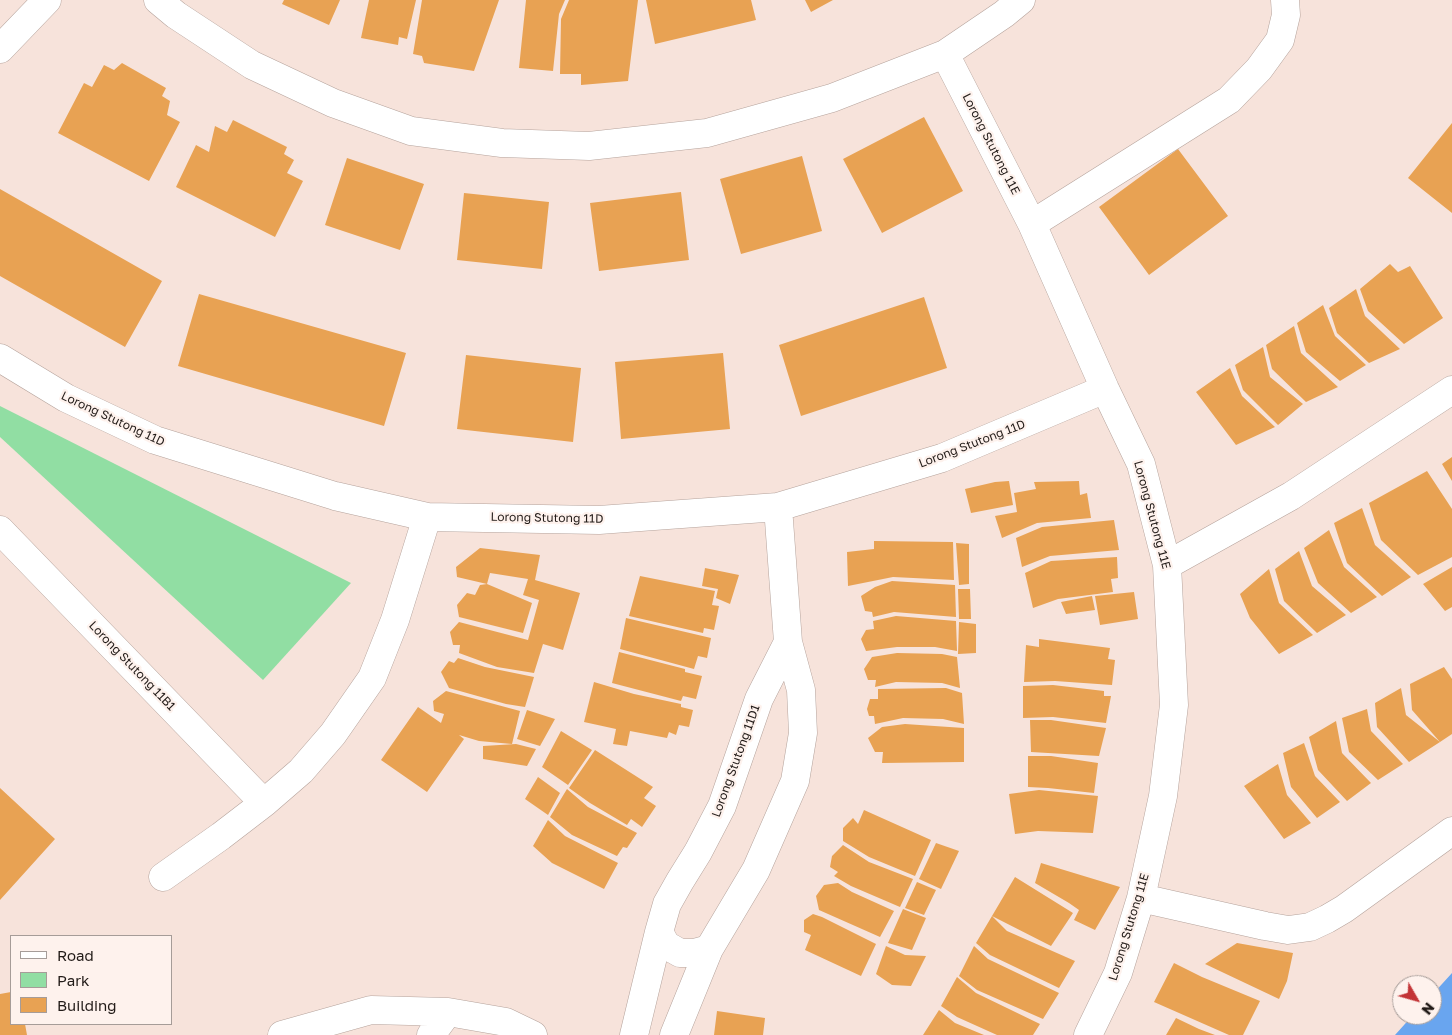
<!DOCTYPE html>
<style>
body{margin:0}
#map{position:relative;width:1452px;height:1035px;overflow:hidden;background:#f7e3db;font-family:"Golos Text",sans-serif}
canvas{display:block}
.legend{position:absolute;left:10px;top:935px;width:162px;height:90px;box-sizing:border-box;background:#fef2ed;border:1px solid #a69c98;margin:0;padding:6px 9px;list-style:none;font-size:15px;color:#221b18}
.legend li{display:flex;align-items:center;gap:10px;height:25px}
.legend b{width:25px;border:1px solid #a69c98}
.north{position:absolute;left:1392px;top:975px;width:50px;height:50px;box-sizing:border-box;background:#fef2ed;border:1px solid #a69c98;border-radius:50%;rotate:128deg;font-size:14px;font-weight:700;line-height:20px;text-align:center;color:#221b18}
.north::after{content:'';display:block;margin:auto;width:18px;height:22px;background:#c33436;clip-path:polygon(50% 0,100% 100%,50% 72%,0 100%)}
</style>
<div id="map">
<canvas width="1452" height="1035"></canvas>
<ul class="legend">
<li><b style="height:6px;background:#fff"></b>Road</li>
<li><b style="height:14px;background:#91dea3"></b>Park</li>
<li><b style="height:14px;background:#e8a253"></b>Building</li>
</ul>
<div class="north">N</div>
</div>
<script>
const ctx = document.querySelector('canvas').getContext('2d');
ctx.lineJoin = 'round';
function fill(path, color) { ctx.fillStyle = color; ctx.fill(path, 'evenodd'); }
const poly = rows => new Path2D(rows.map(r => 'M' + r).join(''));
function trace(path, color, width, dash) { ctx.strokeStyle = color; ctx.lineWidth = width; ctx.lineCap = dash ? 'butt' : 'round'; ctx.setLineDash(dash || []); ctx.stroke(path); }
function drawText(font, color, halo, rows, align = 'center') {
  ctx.font = font + ' "Golos Text",sans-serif'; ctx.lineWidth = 4.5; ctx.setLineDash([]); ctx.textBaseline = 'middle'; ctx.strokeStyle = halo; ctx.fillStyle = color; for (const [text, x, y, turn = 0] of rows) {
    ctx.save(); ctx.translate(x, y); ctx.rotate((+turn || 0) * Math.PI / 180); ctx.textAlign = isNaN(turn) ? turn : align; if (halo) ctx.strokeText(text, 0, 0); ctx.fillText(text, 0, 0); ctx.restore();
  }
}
fill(poly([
 [0,406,351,583,263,680,0,437]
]), '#91dea3');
fill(poly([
 [1452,973,1452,1035,1395,1035,1413,1015,1432,1015,1432,995]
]), '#69a5ef');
fill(poly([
 [284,0,340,0,329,25,282,4],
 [369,0,416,0,407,39,399,37,398,45,361,38],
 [422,0,499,0,474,71,424,63,422,56,413,54],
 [526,0,565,0,559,14,553,71,519,68],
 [569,0,638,0,628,81,581,85,581,74,560,74,561,19],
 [646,0,751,0,756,20,655,44],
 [805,0,833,0,811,12],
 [122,63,166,88,162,96,170,101,167,115,180,122,149,181,58,133,84,83,92,87,104,65,114,70],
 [924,117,963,191,882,233,843,159],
 [233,120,287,147,284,154,294,160,287,173,303,181,275,237,176,187,196,145,209,152,215,126,227,132],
 [1452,123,1452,213,1408,178],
 [1178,149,1228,216,1149,275,1099,207],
 [802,156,822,231,741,254,720,179],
 [347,158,424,184,400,250,325,225],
 [0,189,162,281,125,347,0,276],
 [681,192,689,260,599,271,590,203],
 [464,193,549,202,542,269,457,260],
 [1390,264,1398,272,1410,266,1443,318,1404,344,1368,311,1360,289],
 [1356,289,1365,316,1400,349,1369,363,1337,333,1329,308],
 [199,294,406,353,384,426,178,366],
 [924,297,947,368,801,416,779,345],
 [1323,305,1335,336,1366,365,1340,381,1306,352,1297,323],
 [1294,326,1301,353,1338,387,1306,402,1272,369,1266,345],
 [1263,347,1270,377,1303,404,1278,425,1243,390,1235,365],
 [723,353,730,429,621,439,615,362],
 [466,355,581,368,573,442,457,429],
 [1230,368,1242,396,1275,427,1236,445,1196,392],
 [1452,457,1452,481,1442,464],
 [1427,471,1452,509,1452,557,1418,575,1381,540,1369,503],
 [1009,481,1013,505,971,513,965,489,995,482],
 [1079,481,1080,495,1087,493,1091,518,1037,523,1002,538,995,516,1017,512,1014,493,1036,489,1034,482],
 [1362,508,1375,545,1411,577,1382,596,1347,563,1334,523],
 [1114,520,1119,550,1050,556,1022,567,1016,538,1042,527],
 [1329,530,1344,567,1377,597,1351,613,1318,583,1304,548],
 [874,541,953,542,954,580,893,577,848,586,847,552,874,549],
 [956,543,969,544,969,584,959,585],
 [480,548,540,555,535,580,580,593,563,650,543,644,534,673,497,667,459,653,460,645,453,645,450,632,459,622,528,640,539,600,523,595,528,579,490,573,487,584,457,577,456,567],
 [1299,551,1312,586,1346,615,1317,633,1284,601,1275,569],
 [1117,557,1118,578,1111,579,1113,592,1058,599,1033,608,1025,573,1051,561],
 [1452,567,1452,607,1445,611,1423,584],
 [705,568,739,575,730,604,716,598,718,589,702,586],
 [1269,569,1279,603,1313,635,1279,654,1250,618,1240,594],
 [640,576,715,591,712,605,719,606,714,630,704,628,703,633,629,616],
 [892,581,955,585,956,617,894,612,873,617,872,612,865,611,861,596,875,587],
 [487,584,532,603,523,633,459,617,457,605,467,593,475,595,480,585],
 [958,589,970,589,971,619,959,619],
 [1134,592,1138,619,1100,625,1095,596],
 [1092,596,1095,610,1066,614,1061,602],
 [896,616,956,621,957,651,935,647,897,647,866,651,861,639,866,630,874,629,873,621],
 [626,618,711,638,707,658,698,656,694,669,620,649],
 [959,622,976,624,976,653,958,654],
 [1039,639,1110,648,1108,659,1115,660,1112,685,1055,681,1024,682,1026,645,1039,647],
 [619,652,685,669,685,672,702,676,696,699,683,696,681,701,612,683],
 [897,653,942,654,957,657,960,688,942,683,896,682,875,687,876,680,868,680,864,669,872,657],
 [458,658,485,667,534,677,525,707,506,704,449,688,441,672,449,661,454,663],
 [1444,667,1452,679,1452,734,1440,742,1412,710,1410,684],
 [594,682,634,694,681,704,681,707,693,710,689,727,679,725,676,735,669,732,667,738,630,731,627,746,613,744,616,729,584,722],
 [1053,685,1104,691,1104,696,1111,696,1106,723,1053,717,1023,718,1023,686],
 [946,688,962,693,964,724,943,719,903,718,875,724,874,716,869,716,867,709,870,699,878,699,878,689],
 [1401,688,1406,715,1440,742,1409,762,1377,727,1375,703],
 [446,691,520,711,512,744,479,741,459,735,464,739,427,792,381,760,418,707,441,723,444,714,434,711,433,701],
 [1367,709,1371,731,1403,764,1378,780,1349,752,1342,718],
 [527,710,555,719,540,746,517,739],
 [1030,720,1051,720,1106,728,1099,756,1031,752],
 [1336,721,1342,753,1371,783,1347,801,1318,770,1309,737],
 [905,724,964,728,964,762,882,763,883,752,875,752,868,738,882,727],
 [561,731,592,750,568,785,542,767],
 [1304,743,1315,776,1340,802,1317,818,1291,787,1283,753],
 [516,744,536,749,527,766,483,759,483,746],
 [595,750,653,787,644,798,656,806,642,827,631,819,627,825,590,803,569,788],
 [1028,756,1051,756,1098,763,1094,793,1048,788,1028,787],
 [1278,764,1287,795,1311,823,1284,839,1244,786],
 [538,777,560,793,548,815,525,799],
 [0,788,55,839,0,900],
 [567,789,588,807,637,833,627,848,623,847,617,856,572,835,550,817],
 [1039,790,1098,796,1093,833,1038,831,1015,834,1009,794],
 [864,810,931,840,915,876,869,857,843,841,843,828,853,818,858,824],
 [548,820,565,836,618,863,604,889,552,863,533,846],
 [936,843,959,851,941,889,919,879],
 [843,845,869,862,913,879,900,907,851,886,834,876,838,872,830,867,832,856],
 [1041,863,1120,887,1095,930,1074,920,1079,910,1069,903,1035,883],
 [1015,877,1073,913,1051,946,992,916],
 [917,882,936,890,924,915,905,908],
 [838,883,852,892,894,911,880,937,819,910,816,896,824,885],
 [903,909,926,918,912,950,888,943],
 [813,914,822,917,876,944,861,976,805,950,811,935,804,932,804,920],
 [992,916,1007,931,1075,961,1059,988,990,955,976,943],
 [1237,943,1293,953,1287,981,1279,999,1205,964],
 [886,946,905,955,926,956,911,986,892,985,876,974],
 [974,946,988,959,1059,993,1043,1019,977,990,959,976],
 [1174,963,1202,977,1260,1001,1243,1035,1229,1035,1154,1002],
 [957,977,976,993,1040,1024,1033,1035,997,1035,957,1017,941,1006],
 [11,992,11,1024,25,1024,27,1035,0,1035,0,994],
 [939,1010,955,1023,984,1035,923,1035],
 [717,1011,765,1018,763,1035,714,1035],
 [1176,1018,1199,1029,1215,1035,1166,1035]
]), '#e8a253');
const minor = poly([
 [158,0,176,15,252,65,333,103,411,131,502,143,589,146,707,133,832,98,945,54,1004,14,1021,0],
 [0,49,47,0],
 [945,54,1032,224,1105,389,1141,464,1167,565,1174,705,1163,796,1141,898,1118,973,1088,1035],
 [1032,224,1229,100,1259,69,1280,40,1286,15,1285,0],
 [0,358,66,398,155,440,335,496,427,517,599,520,778,507,942,458,1105,389],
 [0,530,264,803],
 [1167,565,1291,496,1452,390],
 [163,877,221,836,264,803,301,771,333,734,372,678,395,620,427,517],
 [1141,898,1265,926,1288,930,1310,927,1327,919,1344,909,1452,831],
 [659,932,666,945,680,953,694,953,709,949,756,870,795,781,803,733,801,690,788,642,778,507],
 [282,1035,371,1010,448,1012,506,1022,533,1035],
 [431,1035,448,1012],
 [634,1035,659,932,667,904,680,881,698,852,722,806,759,699,788,642],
 [674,1035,709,949]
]);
trace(minor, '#b5a39c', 29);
trace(minor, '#fff', 28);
drawText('12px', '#221b18', '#fef2ed', [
 ["Lorong Stutong 11E",991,144,63],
 ["Lorong Stutong 11D",113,419,25],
 ["Lorong Stutong 11D",972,444,-21],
 ["Lorong Stutong 11E",1152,515,75],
 ["Lorong Stutong 11D",547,518,1],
 ["Lorong Stutong 11B1",132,666,46],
 ["Lorong Stutong 11D1",736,761,-70],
 ["Lorong Stutong 11E",1129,927,-73]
]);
</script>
